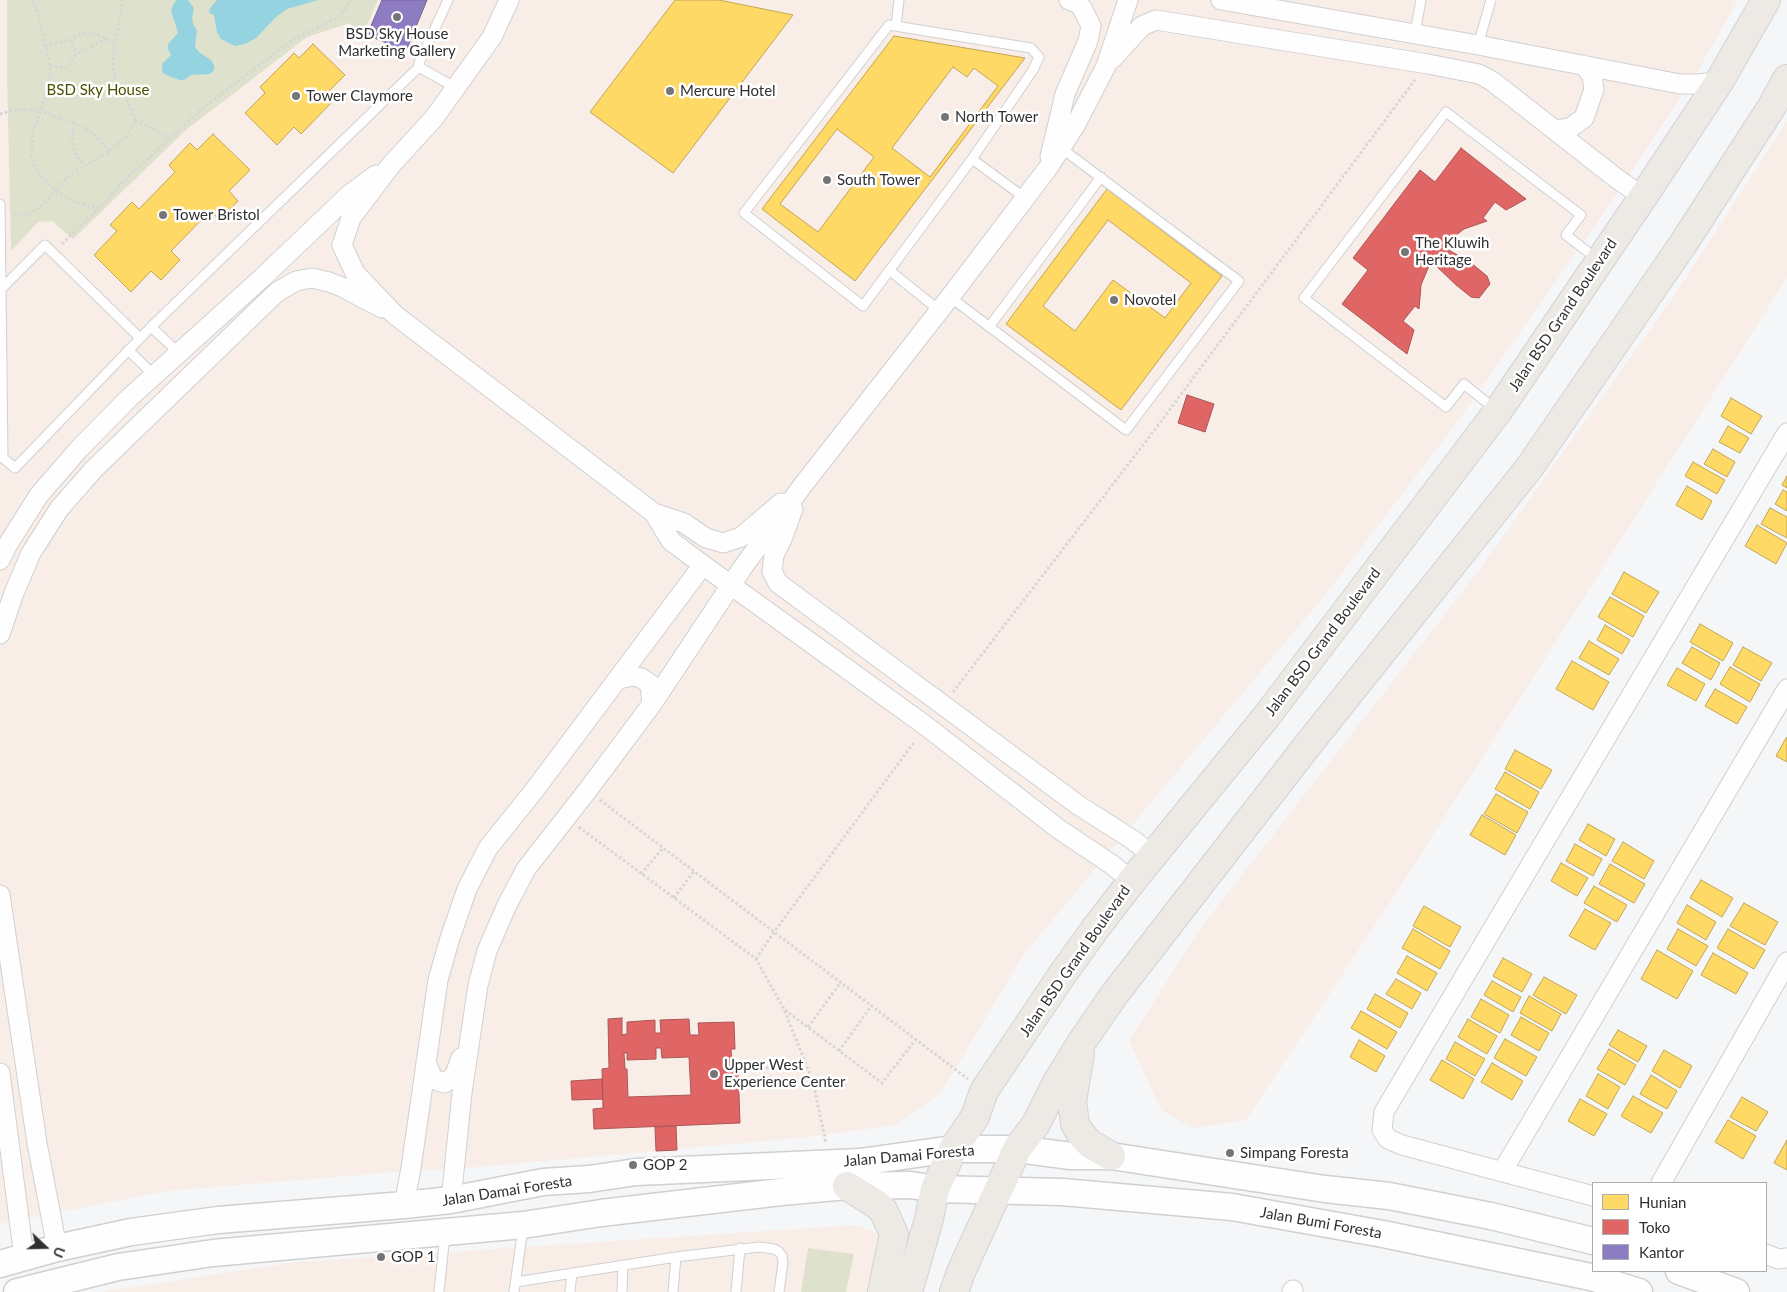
<!DOCTYPE html>
<style>
body{margin:0}
#map{position:relative;width:1787px;height:1292px;overflow:hidden;background:#f5f6f7;font-family:Lato,sans-serif}
canvas{display:block}
.legend{position:absolute;left:1592px;top:1182px;width:175px;height:90px;box-sizing:border-box;background:#fff;border:1px solid #acacad;margin:0;padding:6px 9px;list-style:none;font-size:15px;color:#303031}
.legend li{display:flex;align-items:center;gap:10px;height:25px}
.legend b{width:25px;border:1px solid #acacad}
.north{position:absolute;left:20px;top:1222px;width:50px;height:50px;-webkit-text-stroke:4px #fff;paint-order:stroke;rotate:111deg;font-size:14px;font-weight:700;line-height:20px;text-align:center;color:#303031}
.north::after{content:'';display:block;margin:auto;width:18px;height:22px;background:#303031;clip-path:polygon(50% 0,100% 100%,50% 72%,0 100%)}
</style>
<div id="map">
<canvas width="1787" height="1292"></canvas>
<ul class="legend">
<li><b style="height:14px;background:#ffd966"></b>Hunian</li>
<li><b style="height:14px;background:#e06666"></b>Toko</li>
<li><b style="height:14px;background:#8e7cc3"></b>Kantor</li>
</ul>
<div class="north">U</div>
</div>
<script>
const ctx = document.querySelector('canvas').getContext('2d');
ctx.lineJoin = 'round';
function fill(path, color) { ctx.fillStyle = color; ctx.fill(path, 'evenodd'); }
const poly = rows => new Path2D(rows.map(r => 'M' + r).join(''));
function trace(path, color, width, dash) { ctx.strokeStyle = color; ctx.lineWidth = width; ctx.lineCap = dash ? 'butt' : 'round'; ctx.setLineDash(dash || []); ctx.stroke(path); }
function drawText(font, color, halo, rows, align = 'center') {
  ctx.font = font + ' Lato,sans-serif'; ctx.lineWidth = 5; ctx.setLineDash([]); ctx.textBaseline = 'middle'; ctx.strokeStyle = halo; ctx.fillStyle = color; for (const [text, x, y, turn = 0] of rows) {
    ctx.save(); ctx.translate(x, y); ctx.rotate((+turn || 0) * Math.PI / 180); ctx.textAlign = isNaN(turn) ? turn : align; if (halo) ctx.strokeText(text, 0, 0); ctx.fillText(text, 0, 0); ctx.restore();
  }
}
fill(poly([
 [0,0,1738,0,1698,71,1599,220,1455,425,1325,595,1024,954,941,1093,896,1125,809,1137,480,1167,396,1172,166,1191,0,1224],
 [1787,121,1787,278,1393,898,1246,1120,1193,1128,1162,1111,1129,1041,1199,930,1480,569,1674,296],
 [856,1225,882,1235,874,1292,101,1292,296,1262]
]), '#f9eee7');
fill(poly([
 [7,0,378,0,362,37,350,23,307,37,186,130,73,239,52,221,38,222,11,251,7,71],
 [808,1248,854,1254,846,1292,801,1292]
]), '#dee1cc');
fill(poly([
 [177,0,188,0,194,8,192,18,193,24,197,30,195,47,200,53,211,60,214,65,214,70,210,74,191,75,184,80,179,80,164,74,162,70,162,64,171,55,168,49,168,44,178,33,171,10,174,3],
 [217,0,318,0,287,9,277,16,256,38,245,44,235,46,221,39,217,32,214,15,209,13,210,8]
]), '#96d3e0');
const homes = poly([
 [675,0,719,0,793,15,673,173,590,112,675,0],
 [894,36,1025,58,855,281,762,209,894,36],
 [313,44,345,75,327,93,334,100,301,134,294,127,277,145,245,113,265,93,260,87,294,53,299,58,313,44],
 [953,67,967,77,974,68,998,86,930,177,892,148,953,67],
 [837,129,874,157,818,232,780,204,837,129],
 [213,134,250,170,229,191,238,201,220,220,210,211,171,251,180,260,161,280,151,271,131,292,94,255,117,231,110,225,132,202,139,209,175,172,169,165,190,143,197,150,213,134],
 [1107,189,1222,276,1121,410,1006,324,1107,189],
 [1108,220,1191,283,1165,318,1113,280,1075,331,1043,306,1108,220],
 [1731,398,1762,416,1751,434,1721,416,1731,398],
 [1728,426,1749,438,1740,453,1719,442,1728,426],
 [1713,449,1735,462,1727,477,1704,464,1713,449],
 [1693,462,1725,480,1717,494,1685,476,1693,462],
 [1787,476,1787,488,1782,485,1787,476],
 [1687,486,1712,501,1702,520,1676,505,1687,486],
 [1783,490,1787,492,1787,511,1775,504,1783,490],
 [1770,508,1787,517,1787,538,1761,524,1770,508],
 [1757,525,1787,543,1776,564,1745,546,1757,525],
 [1624,572,1659,592,1646,613,1612,594,1624,572],
 [1610,597,1644,616,1633,637,1598,617,1610,597],
 [1700,624,1733,643,1723,661,1690,642,1700,624],
 [1605,625,1630,640,1622,654,1597,640,1605,625],
 [1589,641,1619,659,1609,675,1579,658,1589,641],
 [1692,647,1720,663,1711,680,1682,663,1692,647],
 [1743,647,1772,663,1761,681,1733,665,1743,647],
 [1572,661,1609,682,1593,710,1556,689,1572,661],
 [1730,667,1760,684,1750,702,1720,684,1730,667],
 [1677,668,1705,684,1696,701,1667,685,1677,668],
 [1715,689,1747,707,1737,724,1705,706,1715,689],
 [1786,738,1787,738,1787,762,1776,756,1786,738],
 [1515,750,1552,770,1541,789,1505,769,1515,750],
 [1505,772,1539,792,1530,809,1495,789,1505,772],
 [1496,794,1528,812,1517,833,1484,814,1496,794],
 [1482,815,1516,835,1505,855,1470,835,1482,815],
 [1588,824,1615,839,1606,856,1579,840,1588,824],
 [1623,842,1654,861,1644,879,1612,861,1623,842],
 [1575,844,1602,859,1593,876,1566,861,1575,844],
 [1561,863,1588,878,1577,896,1551,881,1561,863],
 [1610,864,1645,884,1634,903,1599,884,1610,864],
 [1701,880,1733,898,1722,917,1690,898,1701,880],
 [1594,886,1627,905,1617,922,1584,903,1594,886],
 [1744,903,1778,922,1765,945,1730,926,1744,903],
 [1687,905,1716,922,1706,940,1677,923,1687,905],
 [1424,906,1461,927,1450,947,1413,926,1424,906],
 [1585,909,1611,923,1595,950,1569,936,1585,909],
 [1413,929,1450,951,1440,969,1402,948,1413,929],
 [1678,929,1708,946,1696,966,1667,949,1678,929],
 [1728,929,1765,950,1754,969,1717,948,1728,929],
 [1657,950,1693,971,1677,999,1641,979,1657,950],
 [1713,953,1748,973,1736,994,1701,975,1713,953],
 [1407,956,1437,973,1427,991,1397,973,1407,956],
 [1503,958,1532,974,1522,992,1493,976,1503,958],
 [1544,977,1577,995,1566,1014,1533,995,1544,977],
 [1396,979,1421,993,1412,1009,1386,994,1396,979],
 [1492,981,1521,997,1513,1012,1484,995,1492,981],
 [1375,994,1408,1013,1400,1028,1367,1009,1375,994],
 [1529,996,1561,1014,1552,1031,1520,1013,1529,996],
 [1481,999,1509,1015,1500,1033,1471,1017,1481,999],
 [1361,1011,1397,1032,1387,1049,1351,1028,1361,1011],
 [1521,1017,1549,1033,1539,1051,1511,1035,1521,1017],
 [1468,1019,1497,1036,1487,1054,1458,1037,1468,1019],
 [1618,1030,1647,1046,1638,1062,1609,1045,1618,1030],
 [1505,1039,1537,1057,1526,1076,1494,1058,1505,1039],
 [1359,1040,1385,1056,1376,1072,1350,1057,1359,1040],
 [1455,1042,1485,1059,1475,1076,1446,1059,1455,1042],
 [1609,1049,1636,1065,1625,1085,1597,1069,1609,1049],
 [1664,1050,1692,1066,1680,1088,1652,1071,1664,1050],
 [1442,1060,1474,1079,1463,1099,1430,1080,1442,1060],
 [1492,1063,1523,1081,1512,1100,1481,1082,1492,1063],
 [1598,1074,1620,1087,1608,1109,1586,1096,1598,1074],
 [1651,1075,1677,1091,1667,1109,1640,1094,1651,1075],
 [1633,1096,1663,1113,1651,1133,1621,1116,1633,1096],
 [1742,1097,1768,1112,1756,1131,1730,1117,1742,1097],
 [1580,1099,1607,1114,1594,1136,1568,1121,1580,1099],
 [1728,1120,1756,1136,1743,1159,1715,1142,1728,1120],
 [1787,1140,1787,1170,1774,1163,1787,1140]
]);
fill(homes, '#ffd966');
trace(homes, '#c1a656', 1);
const shops = poly([
 [1461,148,1526,199,1506,210,1495,202,1483,218,1487,221,1464,229,1442,246,1471,263,1487,276,1490,284,1479,298,1471,297,1455,284,1431,261,1421,285,1419,309,1415,306,1403,321,1414,330,1407,354,1342,304,1368,270,1353,258,1420,170,1435,182,1461,148],
 [1187,395,1214,404,1205,432,1178,423,1187,395],
 [622,1018,622,1035,627,1034,627,1022,655,1020,655,1033,661,1033,660,1020,689,1019,690,1035,699,1035,698,1023,734,1022,735,1049,731,1049,732,1066,738,1066,740,1123,594,1129,593,1109,603,1108,602,1069,609,1068,608,1019,622,1018],
 [656,1048,661,1048,662,1058,689,1057,691,1095,628,1097,627,1069,625,1069,624,1053,627,1053,627,1060,656,1059,656,1048],
 [602,1079,603,1099,572,1100,571,1081,602,1079],
 [676,1126,677,1150,656,1151,655,1127,676,1126]
]);
fill(shops, '#e06666');
trace(shops, '#ab5656', 1);
const offices = poly([
 [382,0,427,0,406,51,367,35,382,0]
]);
fill(offices, '#8e7cc3');
trace(offices, '#726597', 1);
const lane = poly([
 [889,25,1031,48,1039,57,1033,70,972,159,863,306,744,213,889,25],
 [896,26,899,0],
 [1415,33,1421,0],
 [1478,45,1491,0],
 [419,67,456,88],
 [972,159,1025,198],
 [0,204,3,458,15,468,151,327,419,67,419,63,448,0],
 [889,270,940,311],
 [1,289,45,245,140,338],
 [950,297,1126,430,1239,281,1061,148],
 [151,327,179,353],
 [989,327,1101,177],
 [128,350,154,375],
 [1496,410,1464,384,1446,407,1304,298,1446,112,1581,215,1566,235,1597,259],
 [516,1282,676,1257,759,1247,774,1249,778,1251,782,1256,783,1262,779,1292],
 [439,1292,445,1235],
 [514,1292,523,1228],
 [570,1292,572,1273],
 [622,1292,623,1265],
 [673,1292,676,1257],
 [736,1292,740,1248]
]);
const street = poly([
 [509,0,492,37,434,118,391,165,351,218,342,245,355,273,395,315,654,513,684,523,706,538,723,543,741,537,781,503],
 [1221,0,1478,45,1680,84,1698,84,1719,82],
 [1113,58,1142,26,1156,20,1428,64,1479,74,1492,81,1616,178,1643,197],
 [1555,130,1570,128,1584,118,1594,89,1592,76,1584,65],
 [1050,157,1065,94,1088,41,1091,26,1082,8,1079,4,1069,0],
 [793,509,782,539,774,555,772,571,778,583,1078,805,1133,840,1153,856],
 [654,513,671,541,703,565,926,726,1060,830,1111,864,1132,881],
 [0,560,8,544,39,495,78,450,129,398,263,277,349,195,376,175],
 [0,634,14,593,31,553,59,509,94,469,277,292,296,281,312,278,329,282,342,287,382,308],
 [619,679,632,676,641,678,650,684,652,704],
 [0,895,37,1143,57,1248],
 [426,1062,433,1079,444,1083,454,1077,461,1058],
 [0,1073,24,1257],
 [1502,1172,1787,689],
 [1661,1183,1787,962],
 [1593,1196,1402,1145,1388,1139,1382,1130,1384,1112,1787,433],
 [451,1200,462,1093,478,985,487,951,506,907,526,869,587,791,652,704,743,567,803,485,950,297,1048,168,1076,124,1106,66,1128,0],
 [404,1205,411,1168,438,980,450,938,467,889,488,848,533,792,703,565],
 [1766,1254,1778,1259,1787,1258],
 [1292,1292,1293,1290]
]);
const secondary = poly([
 [0,1264,57,1248,131,1232,218,1220,404,1205,451,1200,543,1182,589,1179,636,1172,860,1162,953,1149,1017,1149,1071,1156,1111,1156,1325,1189,1389,1196,1491,1216,1593,1241],
 [1679,1271,1736,1292],
 [17,1292,118,1267,213,1253,523,1225,601,1213,781,1192,847,1186,911,1185,935,1189,1062,1192,1232,1207,1383,1234,1591,1277,1639,1292]
]);
const primary = poly([
 [1080,1054,1072,1101,1075,1124,1081,1134,1090,1144,1111,1156],
 [847,1186,876,1204,883,1210,894,1234,882,1292],
 [908,1292,929,1219,935,1189,953,1149,975,1117,984,1091,1062,975,1095,929,1132,881,1266,717,1498,411,1643,197,1719,82,1766,0],
 [954,1292,961,1272,1017,1149,1036,1124,1057,1082,1081,1043,1114,995,1307,746,1529,468,1683,244,1771,108,1787,79]
]);
trace(lane, '#cfd0d1', 11);
trace(street, '#cfd0d1', 21);
trace(secondary, '#cfd0d1', 29);
trace(primary, '#d2d2d3', 30);
trace(poly([
 [33,0,38,14,50,66,50,79,48,89,33,132,31,159,38,173,55,190,74,202,99,208,130,175,203,108,294,39,338,18,349,4,350,0],
 [70,40,77,54],
 [45,46,70,40,84,33,97,34,115,43],
 [50,66,66,68,77,54,106,39],
 [0,114,19,109,40,111,74,123,93,133,109,152],
 [135,121,154,129,168,139],
 [74,123,72,138,76,155,85,166],
 [13,216,26,215,40,207,72,173,109,152,126,137,135,121,130,106,115,79,113,68,113,56,122,6,121,0],
 [62,244,99,208],
 [953,692,1150,436,1415,80],
 [600,800,968,1079],
 [579,827,756,959,784,1009,813,1082,826,1143],
 [641,874,663,848],
 [674,898,694,871],
 [756,959,774,932,915,741],
 [785,1010,882,1083,916,1039],
 [808,1027,841,982],
 [839,1051,872,1005],
 [766,1068,806,1065]
]), '#d6d6d6', 3, [2.5, 2.5]);
trace(lane, '#fefefe', 9);
trace(street, '#fefefe', 19);
trace(secondary, '#fefefe', 26);
trace(primary, '#edeae5', 28);
for (const [x, y, r, color] of [
 [397,17,5,"#757576"],
 [670,91,5,"#757576"],
 [296,96,5,"#757576"],
 [945,117,5,"#757576"],
 [827,180,5,"#757576"],
 [163,215,5,"#757576"],
 [1405,252,5,"#757576"],
 [1114,300,5,"#757576"],
 [714,1074,5,"#757576"],
 [1230,1153,5,"#757576"],
 [633,1165,5,"#757576"],
 [381,1257,5,"#757576"]
]) { const dot = new Path2D(); dot.arc(x, y, r, 0, 2 * Math.PI); ctx.fillStyle = color; ctx.fill(dot); trace(dot, '#fff', 2); }
drawText('15px', '#303031', '#fff', [
 ["BSD Sky House",397,34,"center"],
 ["Marketing Gallery",397,51,"center"],
 ["Mercure Hotel",680,91],
 ["Tower Claymore",306,96],
 ["North Tower",955,117],
 ["South Tower",837,180],
 ["Tower Bristol",173,215],
 ["The Kluwih",1415,243],
 ["Heritage",1415,260],
 ["Novotel",1124,300],
 ["Upper West",724,1065],
 ["Experience Center",724,1082],
 ["Simpang Foresta",1240,1153],
 ["GOP 2",643,1165],
 ["GOP 1",391,1257]
], 'left');
drawText('15px', '#4b5000', '#fff', [
 ["BSD Sky House",98,90]
]);
drawText('15px', '#303031', '#fff', [
 ["Jalan BSD Grand Boulevard",1563,315,-56],
 ["Jalan BSD Grand Boulevard",1323,642,-53],
 ["Jalan BSD Grand Boulevard",1075,961,-55],
 ["Jalan Damai Foresta",909,1156,-5],
 ["Jalan Damai Foresta",507,1191,-9],
 ["Jalan Bumi Foresta",1321,1223,10]
]);
</script>
